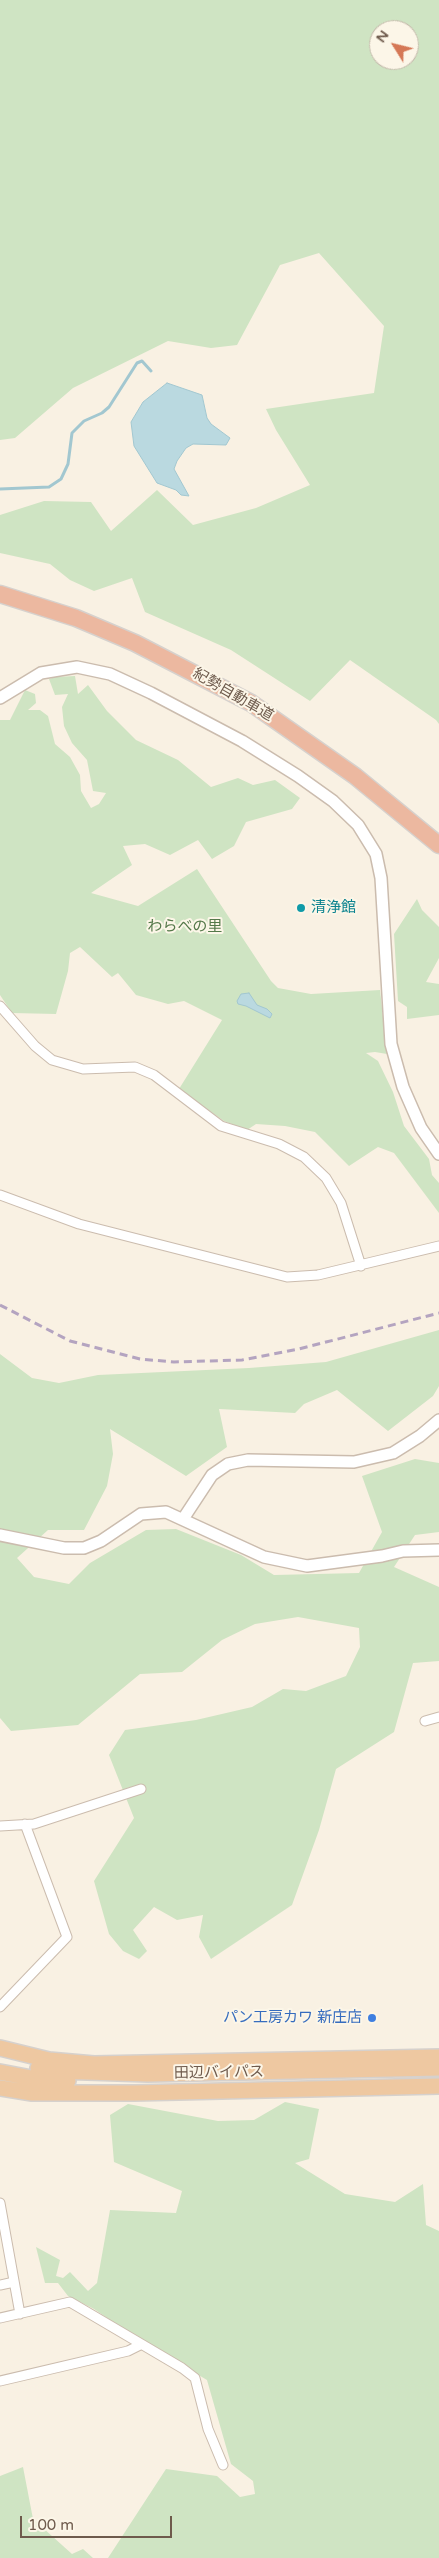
<!DOCTYPE html>
<meta charset="utf-8">
<style>
body{margin:0}
#map{position:relative;width:439px;height:2558px;overflow:hidden;background:#f9f1e3;font-family:"Varela Round",sans-serif}
canvas{display:block}
.north{position:absolute;left:369px;top:20px;width:50px;height:50px;box-sizing:border-box;background:#fcf6e8;border:1px solid #c3b8aa;border-radius:50%;rotate:306deg;font-size:14px;font-weight:700;line-height:20px;text-align:center;color:#6e5a4c}
.north::after{content:'';display:block;margin:auto;width:18px;height:22px;background:#d57856;clip-path:polygon(50% 0,100% 100%,50% 72%,0 100%)}
.scale{position:absolute;left:20px;top:2516px;width:152px;height:22px;box-sizing:border-box;border:2px solid #6e5a4c;border-top:0;padding-left:6px;font-size:15px;line-height:18px;white-space:nowrap;color:#6e5a4c;-webkit-text-stroke:4px #fcf6e8;paint-order:stroke}
</style>
<div id="map">
<canvas width="439" height="2558"></canvas>
<div class="north">N</div>
<div class="scale">100 m</div>
</div>
<script>
const ctx = document.querySelector('canvas').getContext('2d');
ctx.lineJoin = 'round';
function fill(path, color) { ctx.fillStyle = color; ctx.fill(path, 'evenodd'); }
const poly = rows => new Path2D(rows.map(r => 'M' + r).join(''));
function trace(path, color, width, dash) { ctx.strokeStyle = color; ctx.lineWidth = width; ctx.lineCap = dash ? 'butt' : 'round'; ctx.setLineDash(dash || []); ctx.stroke(path); }
function drawText(font, color, halo, rows, align = 'center') {
  ctx.font = font + ' "Varela Round","Noto Sans JP",sans-serif'; ctx.lineWidth = 4; ctx.setLineDash([]); ctx.textBaseline = 'middle'; ctx.strokeStyle = halo; ctx.fillStyle = color; for (const [text, x, y, turn = 0] of rows) {
    ctx.save(); ctx.translate(x, y); ctx.rotate((+turn || 0) * Math.PI / 180); ctx.textAlign = isNaN(turn) ? turn : align; if (halo) ctx.strokeText(text, 0, 0); ctx.fillText(text, 0, 0); ctx.restore();
  }
}
fill(poly([
 [0,0,439,0,439,724,436,720,350,660,310,701,231,650,145,612,132,578,94,591,70,580,50,564,0,553,0,515,44,501,91,502,111,531,157,490,193,525,256,508,310,485,276,430,266,409,374,393,384,326,319,253,280,265,237,345,211,348,168,341,73,388,15,438,0,440],
 [379,30,409,30,409,60,379,60],
 [75,676,78,694,88,685,107,711,136,740,178,760,211,787,238,778,253,785,275,780,300,798,292,809,246,822,234,846,212,859,198,840,170,855,145,844,123,846,132,865,91,893,138,906,197,869,271,981,278,988,311,994,380,990,387,1054,375,1052,366,1053,378,1061,393,1092,404,1126,429,1159,432,1175,439,1183,439,1213,394,1153,378,1147,349,1166,315,1132,285,1126,256,1124,247,1130,224,1121,179,1089,222,1020,184,1001,168,1004,136,995,118,973,112,977,80,947,70,953,68,971,56,1014,12,1013,0,995,0,720,10,720,25,690,35,694,36,703,28,710,40,710,48,716,55,744,70,757,80,775,81,791,91,808,99,804,106,793,93,791,87,760,72,743,64,726,62,707,68,694,55,695,49,679,55,677],
 [417,899,422,910,439,927,439,958,426,982,439,984,439,1015,407,1019,407,1007,398,1001,394,934],
 [439,1330,439,1386,433,1396,388,1431,337,1390,304,1404,295,1413,219,1409,227,1447,186,1476,110,1429,113,1454,107,1486,84,1530,48,1530,17,1558,34,1577,69,1584,90,1563,146,1530,176,1529,241,1555,274,1575,359,1573,382,1532,362,1476,415,1459,439,1463,439,1532,415,1535,394,1567,439,1587,439,1661,413,1663,394,1732,336,1769,319,1830,292,1905,211,1959,199,1937,203,1915,177,1920,154,1907,133,1930,147,1951,139,1959,123,1951,109,1934,94,1881,134,1818,109,1755,125,1730,196,1720,252,1707,283,1689,306,1691,346,1676,360,1647,359,1628,298,1617,255,1624,222,1640,182,1672,140,1674,78,1725,11,1731,0,1718,0,1354,32,1378,59,1383,98,1375,249,1368,326,1362],
 [285,2102,319,2109,309,2159,295,2163,345,2194,395,2202,423,2184,426,2225,439,2231,439,2558,108,2558,166,2469,217,2476,240,2497,255,2494,253,2481,231,2464,207,2380,138,2339,94,2309,68,2296,58,2283,45,2283,36,2247,60,2260,56,2276,63,2278,70,2272,88,2291,97,2283,110,2210,176,2213,182,2191,114,2162,110,2115,128,2104,218,2121,254,2120],
 [23,2467,33,2519,72,2554,83,2549,93,2558,0,2558,0,2476]
]), '#cfe4c3');
const water = poly([
 [167,383,202,395,207,418,211,424,230,438,226,445,193,444,186,448,177,461,174,469,189,496,181,495,176,490,157,483,134,446,131,422,143,402,167,383],
 [249,993,257,1005,267,1009,272,1014,270,1018,246,1006,238,1004,237,1001,241,994,249,993]
]);
fill(water, '#bad9e0');
trace(water, '#a2c7d0', 1);
trace(poly([
 [0,489,49,487,61,479,68,464,72,433,84,421,102,413,109,407,137,363,142,361,151,371]
]), '#a2c7d0', 3);
const minor = poly([
 [0,1006,35,1046,52,1060,83,1069,135,1067,154,1075,221,1126,279,1144,304,1157,326,1178,341,1203,361,1266],
 [0,1195,79,1224,287,1277,318,1275,439,1246],
 [425,1721,439,1717],
 [0,1826,34,1824,141,1789],
 [0,2007,67,1937,25,1824],
 [0,2203,20,2314],
 [0,2285,14,2282],
 [0,2318,70,2302,182,2368,195,2378,208,2429,223,2465],
 [0,2381,128,2351,140,2345]
]);
const tertiary = poly([
 [0,698,41,673,77,667,110,674,151,693,242,741,298,776,333,801,358,825,376,854,381,878,391,1044,403,1087,421,1128,439,1154],
 [183,1519,212,1475,228,1464,248,1460,354,1462,393,1453,420,1436,439,1420],
 [0,1535,64,1548,84,1548,101,1541,141,1514,166,1512,264,1557,307,1566,382,1556,403,1551,439,1550]
]);
const trunk = poly([
 [0,2048,49,2060,94,2064,439,2057],
 [38,2068,57,2071,148,2074,439,2068],
 [0,2072,42,2080,68,2081],
 [0,2088,32,2093,135,2093,439,2086]
]);
const motorway = poly([
 [0,594,76,618,135,643,251,703,355,776,439,845]
]);
trace(minor, '#cbbcae', 11);
trace(tertiary, '#cbbcae', 14);
trace(trunk, '#d6d1cd', 18);
trace(motorway, '#d6d1cd', 19);
trace(minor, '#fff', 9);
trace(tertiary, '#fff', 11);
trace(trunk, '#eec8a1', 15);
trace(motorway, '#ecb8a0', 16);
trace(poly([
 [0,1305,70,1341,140,1359,174,1362,242,1360,299,1349,439,1313]
]), '#b4a4c0', 3, [8, 5]);
for (const [x, y, r, color] of [
 [301,908,5,"#0f9aa8"],
 [372,2018,5,"#3f7fe0"]
]) { const dot = new Path2D(); dot.arc(x, y, r, 0, 2 * Math.PI); ctx.fillStyle = color; ctx.fill(dot); trace(dot, '#fcf6e8', 2); }
drawText('15px', '#6e5a4c', '#fcf6e8', [
 ["紀勢自動車道",233,695,30],
 ["田辺バイパス",219,2073,-1]
]);
drawText('15px', '#0d838f', '#fcf6e8', [
 ["清浄館",311,908]
], 'left');
drawText('15px', '#547849', '#fcf6e8', [
 ["わらべの里",185,927]
]);
drawText('15px', '#366cbe', '#fcf6e8', [
 ["パン工房カワ 新庄店",362,2018]
], 'right');
</script>
